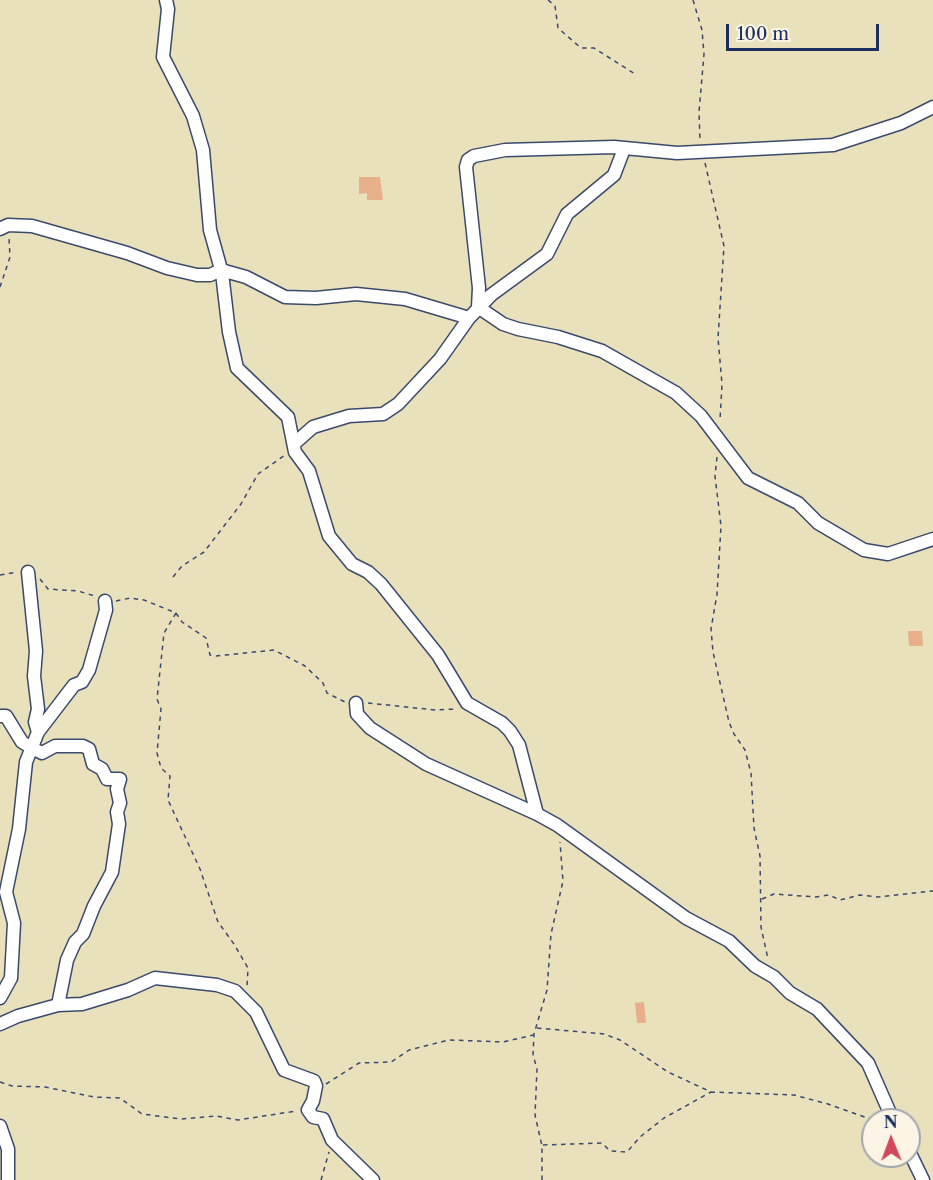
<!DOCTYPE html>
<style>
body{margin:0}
#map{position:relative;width:933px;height:1180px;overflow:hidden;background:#e9e0bc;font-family:"Libre Caslon Text",serif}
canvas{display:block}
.north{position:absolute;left:861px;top:1108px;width:60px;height:60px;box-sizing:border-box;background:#fcf5e5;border:2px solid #a2a6af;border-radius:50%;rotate:359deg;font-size:16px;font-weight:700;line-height:24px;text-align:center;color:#1b2f5e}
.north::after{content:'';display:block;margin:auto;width:21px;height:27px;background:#d1495b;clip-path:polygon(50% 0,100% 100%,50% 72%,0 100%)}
.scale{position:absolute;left:726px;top:24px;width:153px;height:27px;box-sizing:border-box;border:3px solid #1b2f5e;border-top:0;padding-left:8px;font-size:18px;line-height:21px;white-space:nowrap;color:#1b2f5e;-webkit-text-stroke:4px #fcf5e5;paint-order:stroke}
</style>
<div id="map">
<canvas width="933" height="1180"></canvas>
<div class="north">N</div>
<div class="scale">100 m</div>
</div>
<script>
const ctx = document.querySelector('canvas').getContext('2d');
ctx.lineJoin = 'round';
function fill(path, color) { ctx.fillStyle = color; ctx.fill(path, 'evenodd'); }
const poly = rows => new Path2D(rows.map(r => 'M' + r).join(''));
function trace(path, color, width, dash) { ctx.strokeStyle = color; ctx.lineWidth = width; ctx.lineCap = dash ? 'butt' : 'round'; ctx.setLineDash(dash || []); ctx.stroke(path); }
fill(poly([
 [359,177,380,177,383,200,367,200,367,193,359,194],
 [908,631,922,631,923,646,909,646],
 [644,1002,646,1023,637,1023,635,1003]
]), '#e7af8a');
const minor = poly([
 [166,0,168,9,163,57,193,116,203,150,210,230,222,273,229,332,237,368,288,417,295,452,309,471,329,536,352,564,368,572,381,584,438,655,467,703,502,723,510,731,519,745,537,814,557,825,686,918,729,941,755,966,774,977,790,993,817,1009,868,1063,893,1120],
 [933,107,901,123,833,145,677,153,614,147,505,150,474,156,468,160,466,167,479,288,478,307,503,324,518,329,558,337,602,351,676,393,701,416,748,478,798,503,818,523,864,550,888,554,933,539],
 [0,229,8,225,32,226,127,253,167,268,197,275,210,275,221,270,246,277,285,297,316,298,356,294,405,299,469,318,491,295,547,254,567,214,614,175,624,149],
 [295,443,313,427,349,416,383,414,398,404,440,359,469,318],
 [28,572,36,651,34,676,38,709,35,722,38,732],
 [356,703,357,714,370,728,426,764,537,814],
 [0,716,6,716,22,742,30,747,42,753,55,746,83,746,89,749,93,764,102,769,107,779,120,779,117,789,120,803,117,812,119,824,112,872,94,906,83,934,75,942,67,960,58,1005],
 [0,998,11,978,14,923,6,892,19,829,26,762,38,732,74,685,82,682,89,670,106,610,105,601],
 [0,1024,18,1016,58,1005,82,1004,128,990,155,978,217,985,235,991,256,1012,284,1070,314,1081,316,1086,313,1101,308,1110,313,1117,323,1119,332,1140,373,1180],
 [0,1126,8,1149,8,1180],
 [909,1151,923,1180]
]);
trace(minor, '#3a4a6c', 15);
trace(poly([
 [548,0,555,6,558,28,581,48,594,48,635,74],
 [693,0,702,30,704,54,699,112,700,141],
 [705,163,724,246,718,338,722,384,720,420],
 [0,287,10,257,9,238],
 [717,457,715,476,721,526,717,594,711,629,713,652,729,722,734,734,745,750,751,773,754,828,760,856,761,927,768,959],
 [0,575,17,572],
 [173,577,182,566,204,552,241,504,258,474,285,455],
 [40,579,48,589,78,591,95,596],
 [116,601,130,598,144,600,176,613,182,622,206,638,210,655,216,656,274,650,305,666,323,683,327,693,345,702],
 [176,613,164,633,157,699,161,709,157,753,161,768,170,776,168,800,200,869,218,922,234,944,248,968,247,987],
 [368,703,435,710,456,709],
 [762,899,774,894,816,897,829,895,840,900,860,895,878,897,933,891],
 [537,1028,604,1034,620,1040,668,1072,711,1092,794,1095,828,1104,873,1120],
 [0,1082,12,1086,45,1087,94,1097,120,1098,142,1114,181,1119,216,1116,238,1120,296,1111],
 [326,1084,359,1063,391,1062,409,1050,449,1040,503,1042,533,1035],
 [543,1145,602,1143,610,1151,627,1152,640,1137,664,1118,711,1092],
 [321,1180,329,1152],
 [542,1180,542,1146,535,1115,537,1069,533,1055,534,1034,547,990,551,934,563,881,560,842]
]), '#3a4a6c', 1.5, [4.5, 4.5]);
trace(minor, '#fff', 12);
</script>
